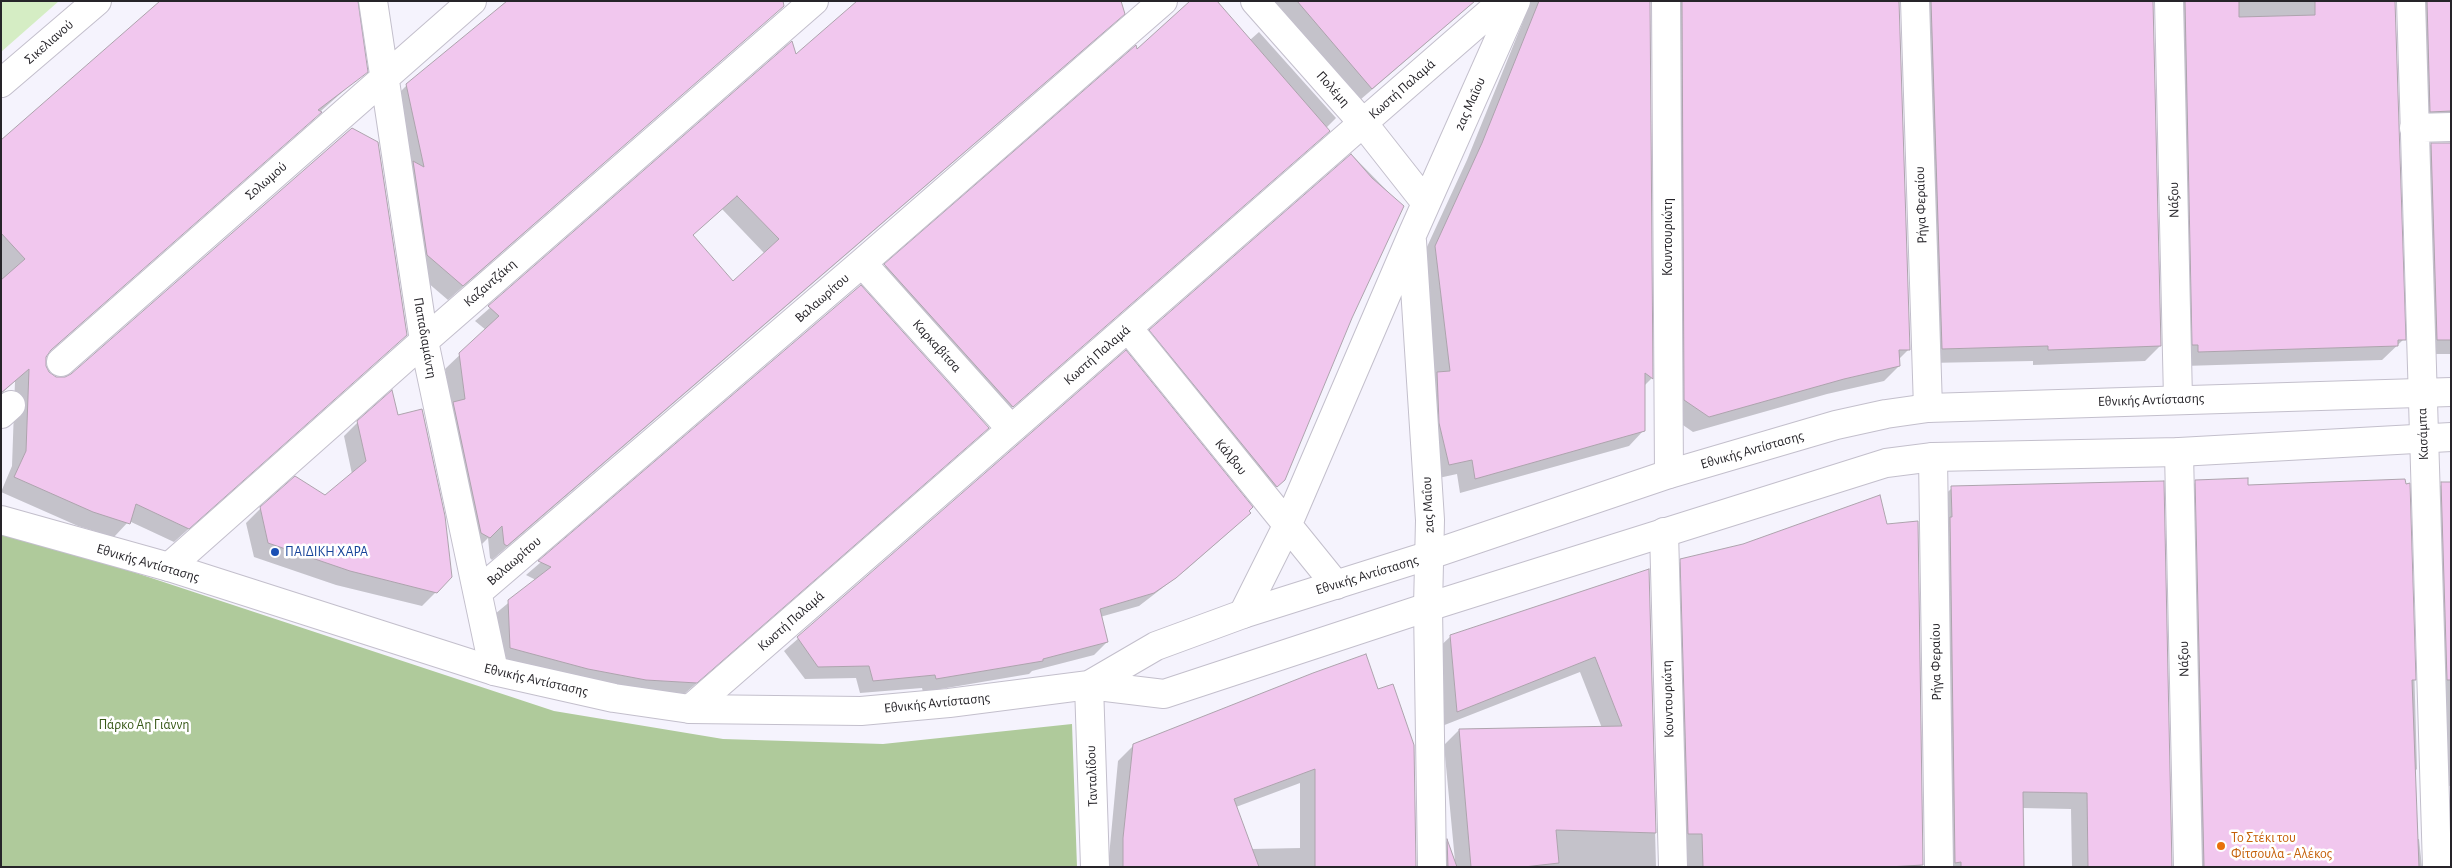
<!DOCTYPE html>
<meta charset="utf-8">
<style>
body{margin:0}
#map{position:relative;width:2452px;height:868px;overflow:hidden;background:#f5f3fd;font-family:"Alegreya Sans",sans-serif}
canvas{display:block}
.frame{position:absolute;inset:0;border:2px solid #262429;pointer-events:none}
</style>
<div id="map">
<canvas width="2452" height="868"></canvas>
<div class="frame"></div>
</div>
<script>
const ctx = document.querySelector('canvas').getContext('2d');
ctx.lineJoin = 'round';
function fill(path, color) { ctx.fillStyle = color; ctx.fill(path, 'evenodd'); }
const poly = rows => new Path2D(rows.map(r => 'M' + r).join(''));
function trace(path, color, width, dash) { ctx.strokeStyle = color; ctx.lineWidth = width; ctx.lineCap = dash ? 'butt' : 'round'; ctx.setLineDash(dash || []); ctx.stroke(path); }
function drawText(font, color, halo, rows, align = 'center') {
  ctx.font = font + ' "Alegreya Sans",sans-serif'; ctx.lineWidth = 5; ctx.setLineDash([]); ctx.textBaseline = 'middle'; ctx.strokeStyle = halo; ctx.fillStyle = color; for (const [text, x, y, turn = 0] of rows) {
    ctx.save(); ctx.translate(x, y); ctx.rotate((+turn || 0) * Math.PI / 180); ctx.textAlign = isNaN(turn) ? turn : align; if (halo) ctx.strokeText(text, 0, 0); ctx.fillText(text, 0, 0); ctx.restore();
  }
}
fill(poly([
 [1,1,59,1,1,52]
]), '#d5edc4');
fill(poly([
 [1,532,118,567,554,711,723,739,883,744,1072,724,1077,867,1,867]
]), '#afca9b');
fill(poly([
 [1269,1,1475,1,1346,112],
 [1507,1,1649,1,1652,378,1644,386,1644,430,1629,446,1460,493,1457,474,1434,479,1420,262,1467,160,1524,19,1516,16],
 [1655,1,1898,1,1909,349,1898,360,1899,366,1884,381,1827,394,1693,432,1670,416],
 [1903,1,2152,1,2160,346,2145,361,2033,365,2033,361,1927,363],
 [2157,1,2394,1,2404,339,2382,360,2184,366],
 [2399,1,2451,1,2451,138,2415,127],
 [783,6,448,300,413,270,392,100,407,85],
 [1109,28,492,560,490,558,488,538,475,551,445,369,486,330,475,321,792,43,795,56],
 [722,209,765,254,733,283,692,236],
 [1259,32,1336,118,1326,128,1329,131,998,420,871,279,1135,47,1136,51,1250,40],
 [366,71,47,354,44,365,48,373,55,378,64,379,406,334,174,542,129,521,114,537,78,526,1,492,12,466,15,381,1,394,1,143],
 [2451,143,2451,354,2422,354,2416,160,2431,144],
 [1352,155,1403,207,1350,317,1284,479,1269,494,1136,345],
 [860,287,987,428,682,696,632,693,497,661,495,614,536,580,526,575],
 [1126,352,1236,526,1187,569,1139,606,1100,617,1107,642,1094,655,1032,671,1029,674,923,692,922,688,860,693,856,678,805,679,784,651],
 [397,416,451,577,422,606,336,585,254,557,246,523,261,508,326,497,352,474,344,436,358,422],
 [2196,482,2247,486,2409,485,2417,769,2414,772,2404,839,2419,839,2422,867,2187,867,2179,498],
 [2451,483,2451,786,2434,786,2426,500,2442,484],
 [1952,488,2171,867,2072,867,2071,809,2022,808,2023,867,1939,867,1935,504],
 [1681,561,1922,864,1919,867,1674,867,1666,576],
 [1648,571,1656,867,1433,867,1433,855,1447,841,1455,861,1444,745,1459,730,1602,728,1580,672,1442,726,1435,651,1451,636],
 [1313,674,1415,867,1108,867,1118,761,1134,745],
 [1300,783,1300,848,1251,849,1236,807]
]), '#0003');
const building = poly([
 [160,1,358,1,368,72,318,110,322,112,51,350,46,357,46,366,49,372,56,377,65,377,71,374,352,128,378,142,407,335,189,529,136,504,130,524,93,512,14,477,26,451,29,369,1,393,1,280,25,259,1,233,1,140,160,1],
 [507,1,783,1,784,6,463,286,427,255,413,161,424,167,406,84,507,1],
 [857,1,1121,1,1125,14,507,546,504,544,502,526,490,538,481,533,453,402,465,399,459,353,499,316,488,306,792,41,796,54,857,1],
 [737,196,779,239,733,281,693,235,737,196],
 [1190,1,1217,1,1330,131,1013,407,884,264,1136,45,1137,49,1190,1],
 [1297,1,1475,1,1372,89,1297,1],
 [1539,1,1650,1,1653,379,1645,373,1645,431,1475,479,1472,460,1449,465,1439,423,1437,372,1450,371,1435,246,1482,143,1539,1],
 [1682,1,1899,1,1910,350,1899,350,1900,366,1844,379,1709,417,1684,400,1682,1],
 [1931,1,2153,1,2161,346,2048,350,2048,346,1942,349,1931,1],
 [2185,1,2239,1,2239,17,2315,15,2315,1,2395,1,2406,340,2398,340,2398,346,2198,352,2198,345,2192,345,2185,1],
 [2427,1,2451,1,2451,111,2430,112,2427,1],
 [2431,143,2451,143,2451,340,2437,340,2431,143],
 [1351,154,1372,178,1404,206,1352,318,1285,480,1277,487,1149,330,1351,154],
 [861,285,989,428,697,683,646,680,588,669,510,648,508,600,551,567,538,561,861,285],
 [1126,350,1253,507,1249,511,1251,513,1176,578,1154,593,1100,609,1108,642,1043,659,1043,661,936,679,935,675,873,681,869,666,818,667,797,637,1126,350],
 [392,390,398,415,422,409,445,516,452,577,437,593,350,571,268,543,260,507,295,476,325,495,366,461,357,421,392,390],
 [2248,478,2248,485,2405,479,2406,484,2410,483,2416,680,2412,680,2419,867,2204,867,2195,480,2248,478],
 [2164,481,2172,867,2088,867,2087,793,2023,792,2024,867,1961,867,1961,862,1955,863,1950,517,1952,517,1951,486,2164,481],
 [2441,482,2451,482,2451,680,2447,680,2441,482],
 [1880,495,1887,524,1918,521,1923,865,1888,867,1703,867,1702,834,1688,834,1680,559,1743,544,1880,495],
 [1649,569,1656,833,1556,830,1559,863,1524,867,1471,867,1459,729,1622,726,1595,657,1457,712,1450,635,1649,569],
 [1366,654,1378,689,1393,684,1414,745,1416,867,1315,867,1315,769,1234,799,1259,867,1123,867,1123,838,1133,744,1313,673,1366,654],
 [1447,839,1457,867,1448,867,1447,839]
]);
fill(building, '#f1c7ee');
trace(building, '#ada3ad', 1);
const street = poly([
 [373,1,424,341,494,671],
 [1255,1,1363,123,1426,203],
 [1666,1,1669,474],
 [1915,1,1928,408],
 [2169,1,2178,399],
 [2411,1,2437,867],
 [1,83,97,1],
 [2414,128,2451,127],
 [1412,241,1430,520,1428,607,1432,867],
 [862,263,1011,429],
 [1128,328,1336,585],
 [61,362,472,1],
 [1,414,11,405],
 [2179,452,2188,867],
 [1933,457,1939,867],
 [1664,532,1673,867],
 [169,567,424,341,814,1],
 [478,592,862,263,1163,1],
 [1243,614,1287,526,1412,235,1516,1],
 [1089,685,1095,867],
 [690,709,1503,1]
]);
const secondary = poly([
 [1,520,169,567,494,671,614,698,690,709,861,711,949,703,1089,685,1164,694,1428,607,1886,463,1933,457,2179,452,2451,437],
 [1089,685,1156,646,1243,614,1430,555,1669,474,1836,425,1886,414,1928,408,2451,392]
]);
trace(street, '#c3bfcc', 30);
trace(secondary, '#c3bfcc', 30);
trace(street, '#fff', 28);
trace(secondary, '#fff', 28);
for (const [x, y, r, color] of [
 [275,552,5,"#1a4fb4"],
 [2221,846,5,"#e8710a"]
]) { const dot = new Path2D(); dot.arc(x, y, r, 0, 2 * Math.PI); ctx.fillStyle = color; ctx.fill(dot); trace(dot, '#fff', 2); }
drawText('14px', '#262429', '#fff', [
 ["Σικελιανού",49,42,-41],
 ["Πολέμη",1333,89,48],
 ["Κωστή Παλαμά",1402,89,-41],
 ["2ας Μαΐου",1470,104,-66],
 ["Σολωμού",266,181,-41],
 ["Νάξου",2174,200,-91],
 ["Ρήγα Φεραίου",1921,205,-92],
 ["Κουντουριώτη",1668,237,-90],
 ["Καζαντζάκη",490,283,-41],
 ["Βαλαωρίτου",822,298,-41],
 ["Παπαδιαμάντη",425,338,80],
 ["Καρκαβίτσα",937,346,48],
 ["Κωστή Παλαμά",1097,355,-41],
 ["Εθνικής Αντίστασης",2151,400,-2],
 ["Κασάμπα",2423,434,-92],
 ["Εθνικής Αντίστασης",1752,450,-16],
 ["Κάλβου",1231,457,51],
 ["2ας Μαΐου",1428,505,-93],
 ["Βαλαωρίτου",514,561,-41],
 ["Εθνικής Αντίστασης",148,563,16],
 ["Εθνικής Αντίστασης",1367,575,-17],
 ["Κωστή Παλαμά",791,621,-41],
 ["Νάξου",2184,659,-91],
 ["Ρήγα Φεραίου",1936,662,-91],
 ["Εθνικής Αντίστασης",536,680,13],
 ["Κουντουριώτη",1668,699,-92],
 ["Εθνικής Αντίστασης",937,703,-6],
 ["Τανταλίδου",1092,776,-92]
]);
drawText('14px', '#164399', '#fff', [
 ["ΠΑΙΔΙΚΗ ΧΑΡΑ",285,552]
], 'left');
drawText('14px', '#385918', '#fff', [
 ["Πάρκο Αη Γιάννη",144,725]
]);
drawText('14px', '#c56008', '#fff', [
 ["Το Στέκι του",2231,838],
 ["Φίτσουλα - Αλέκος",2231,854]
], 'left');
</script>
